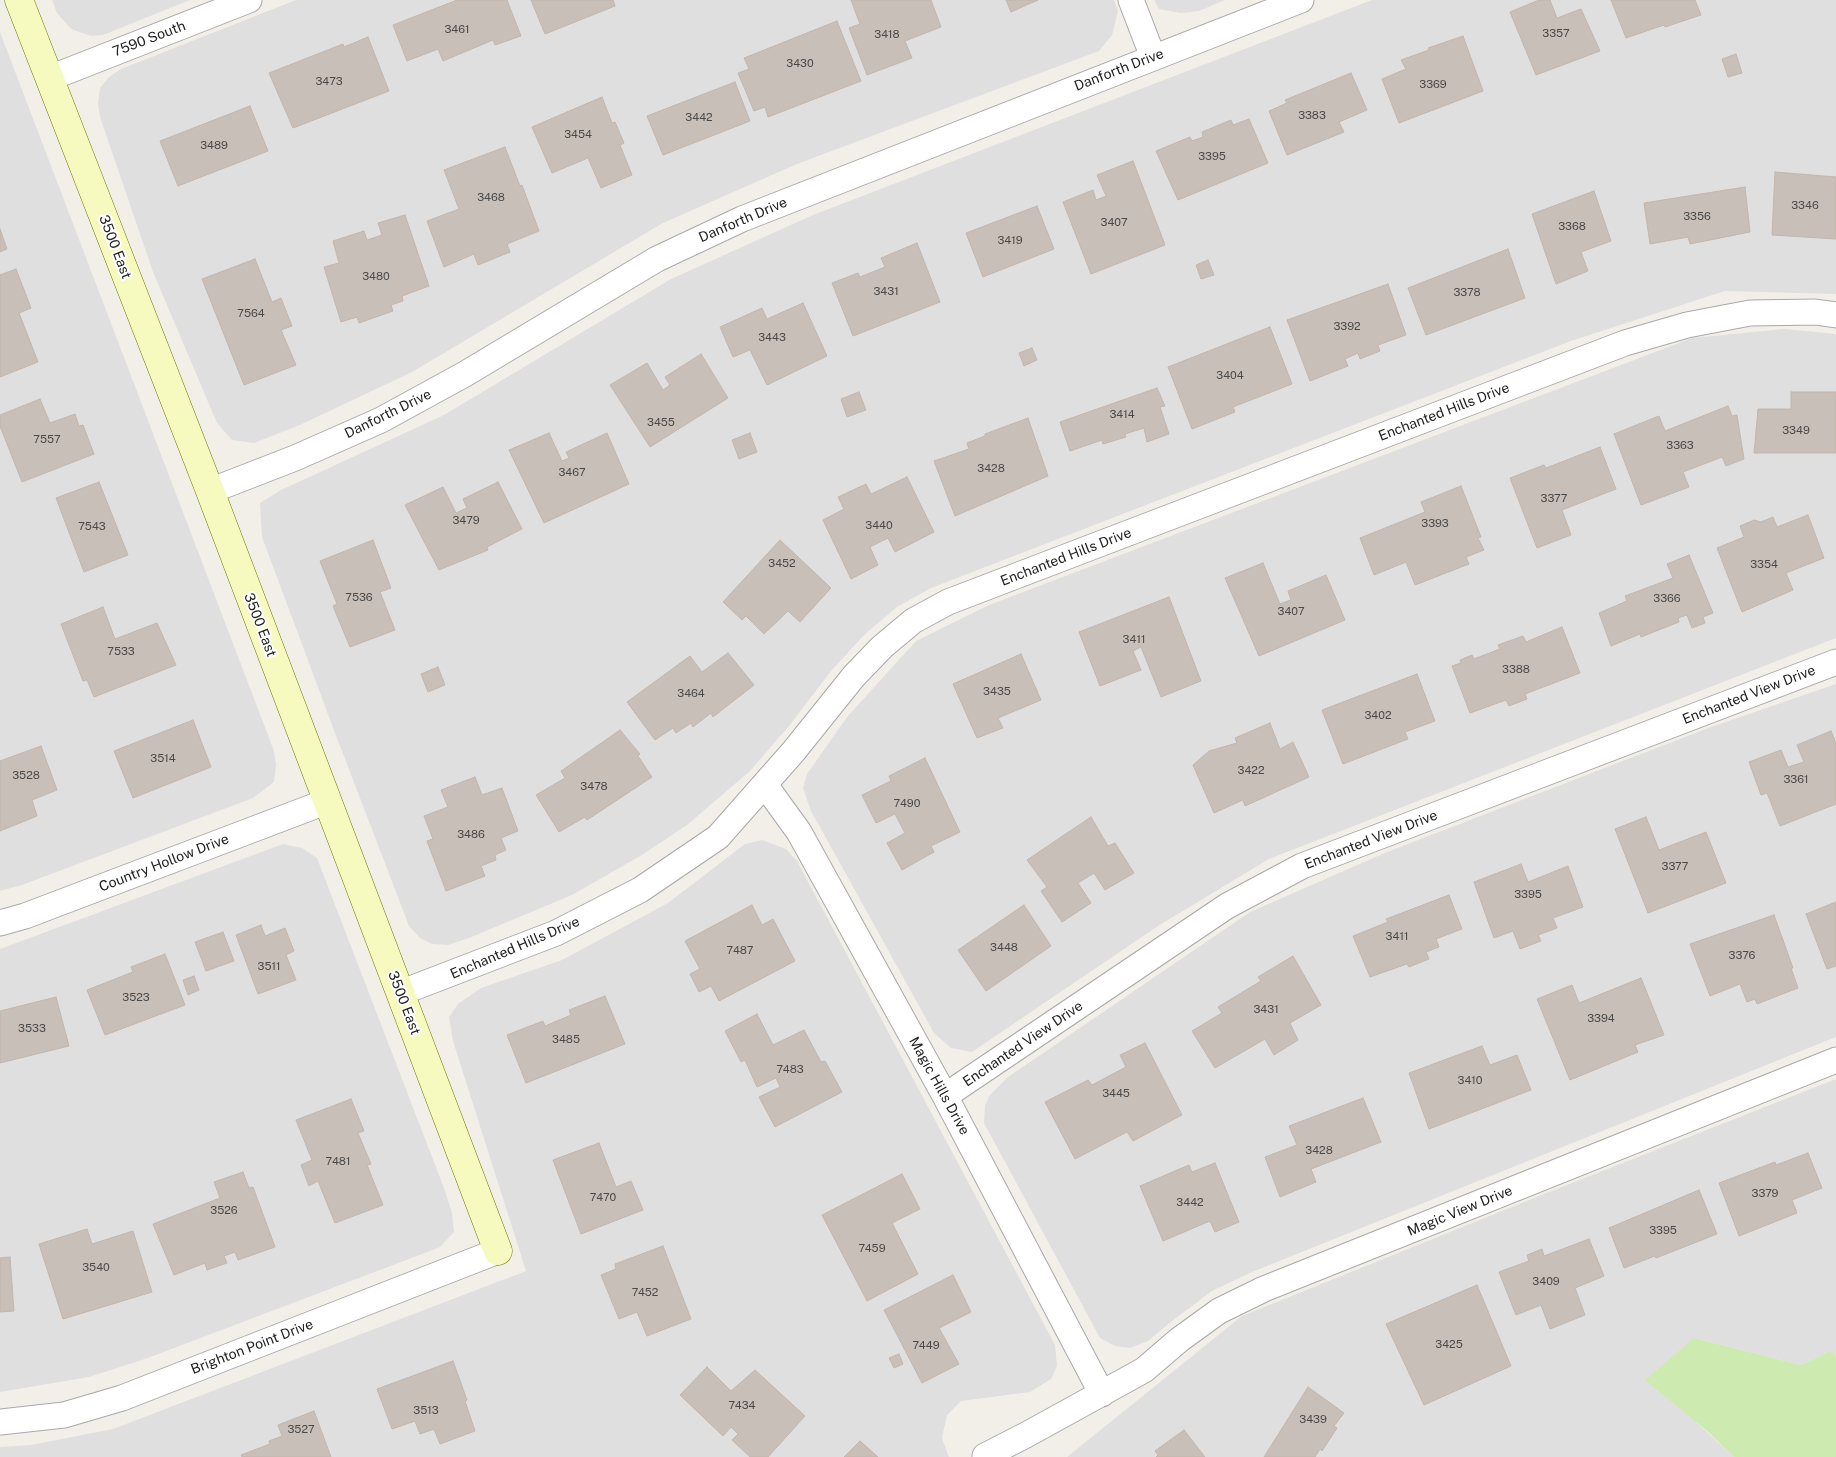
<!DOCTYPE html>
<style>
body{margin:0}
canvas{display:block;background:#f2efe9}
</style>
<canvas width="1836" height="1457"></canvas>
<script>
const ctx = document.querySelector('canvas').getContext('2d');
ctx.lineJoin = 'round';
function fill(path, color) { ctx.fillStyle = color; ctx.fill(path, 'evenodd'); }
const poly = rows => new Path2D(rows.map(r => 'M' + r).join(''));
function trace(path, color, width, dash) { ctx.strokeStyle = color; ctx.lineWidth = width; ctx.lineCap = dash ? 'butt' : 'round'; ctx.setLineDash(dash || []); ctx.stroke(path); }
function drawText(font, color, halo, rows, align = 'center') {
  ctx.font = font + ' "Public Sans",sans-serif'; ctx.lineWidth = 4; ctx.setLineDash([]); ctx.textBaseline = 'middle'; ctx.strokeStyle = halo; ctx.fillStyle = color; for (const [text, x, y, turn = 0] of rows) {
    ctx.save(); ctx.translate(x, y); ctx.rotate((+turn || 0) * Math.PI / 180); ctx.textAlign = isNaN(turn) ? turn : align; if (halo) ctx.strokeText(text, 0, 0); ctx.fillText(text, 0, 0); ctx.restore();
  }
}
fill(poly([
 [52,0,190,0,103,35,91,36,71,29,57,13],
 [296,0,1114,0,1118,11,1112,35,1099,51,797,164,663,223,412,372,300,425,254,443,232,440,217,423,153,272,100,117,98,104,100,88,109,77,121,69],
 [1154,0,1225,0,1199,11,1181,13,1159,9],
 [1372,0,1836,0,1836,294,1725,291,1571,341,931,588,897,607,865,634,831,671,789,726,750,771,687,825,642,855,572,895,469,938,448,945,432,944,420,938,409,926,335,733,262,537,260,503,281,490,444,415,671,279,813,215],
 [0,32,274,751,276,765,274,782,253,798,22,885,0,891],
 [1784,329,1836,334,1836,638,1269,859,1158,926,972,1052,951,1048,934,1033,811,811,803,788,807,774,847,717,916,641,989,605,1692,338],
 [1836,684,1836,1037,1252,1272,1212,1291,1172,1321,1148,1341,1130,1348,1115,1346,1100,1338,984,1123,985,1106,989,1096,1008,1077,1250,912,1387,852,1711,727],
 [762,840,786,849,797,861,1055,1345,1057,1366,1051,1379,1030,1392,961,1401,947,1415,942,1438,949,1457,0,1457,0,1447,31,1445,113,1429,526,1271,453,1041,449,1017,458,1004,481,988,562,960,668,903,745,844],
 [283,844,302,848,317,858,444,1188,452,1213,454,1232,440,1247,409,1259,145,1359,89,1377,0,1392,0,949],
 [1836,1079,1836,1356,1830,1351,1801,1365,1694,1338,1696,1422,1734,1457,1067,1457,1242,1316,1544,1194]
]), '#e0dfdf');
fill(poly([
 [1694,1338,1801,1365,1830,1351,1836,1356,1836,1457,1734,1457,1706,1430,1645,1380]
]), '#cdebb0');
const building = poly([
 [457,0,507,0,521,36,495,45,493,40,443,61,438,49,407,61,393,25,457,0],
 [531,0,613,0,615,6,545,34,531,0],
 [851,0,931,0,941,27,905,41,912,58,867,75,849,28,860,24,851,0],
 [1006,0,1038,0,1011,12,1006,0],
 [1539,0,1550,0,1557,18,1581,9,1600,51,1536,75,1510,12,1539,0],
 [1611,0,1695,0,1701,15,1665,27,1664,25,1626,38,1611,0],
 [837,21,861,81,768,117,765,107,754,111,738,73,749,69,744,58,837,21],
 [1463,36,1483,91,1399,123,1382,79,1406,69,1401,60,1429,50,1428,48,1463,36],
 [368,37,389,91,293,128,269,73,343,44,344,47,368,37],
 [1736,54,1742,73,1728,77,1722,59,1736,54],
 [1351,73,1367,110,1339,122,1344,132,1287,155,1269,111,1287,103,1285,100,1351,73],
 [735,82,750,121,663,155,647,116,735,82],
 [602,97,612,123,615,122,624,143,620,145,632,175,601,188,588,158,552,173,532,127,602,97],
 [250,106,268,151,178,186,160,141,250,106],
 [1249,119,1268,163,1178,200,1156,151,1190,137,1192,141,1203,137,1202,132,1231,120,1233,125,1249,119],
 [505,147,520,186,522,185,539,231,507,244,510,252,478,265,474,254,444,267,427,221,459,209,444,170,505,147],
 [1133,161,1165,245,1091,274,1063,202,1093,190,1096,200,1106,196,1097,175,1133,161],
 [1775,172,1836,177,1836,239,1772,235,1775,172],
 [1745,187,1750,232,1690,244,1688,237,1650,244,1644,203,1745,187],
 [1594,191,1611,241,1581,252,1588,271,1556,284,1532,214,1594,191],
 [1037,206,1054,249,983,277,966,233,1037,206],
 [405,215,429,286,402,296,403,301,391,305,393,311,359,323,357,317,341,322,324,267,339,263,333,241,364,231,367,240,382,235,378,223,405,215],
 [0,229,7,249,0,252,0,229],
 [917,243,940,302,853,336,832,283,858,273,860,277,885,267,881,258,917,243],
 [1508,249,1525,298,1426,335,1408,288,1508,249],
 [255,259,272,302,281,298,292,326,281,330,296,365,244,385,202,279,255,259],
 [1208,260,1214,275,1201,279,1196,265,1208,260],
 [16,269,31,308,19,313,38,362,0,377,0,275,16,269],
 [1388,284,1406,335,1378,345,1380,351,1360,359,1358,353,1345,359,1348,366,1310,381,1287,320,1388,284],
 [803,303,827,356,767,385,750,350,733,357,720,327,762,308,767,319,803,303],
 [1270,327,1292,384,1233,407,1235,412,1192,429,1168,367,1270,327],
 [1032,348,1037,360,1024,366,1019,353,1032,348],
 [701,354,728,398,650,447,610,385,647,363,663,390,670,385,665,377,701,354],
 [1157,388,1165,406,1160,407,1169,434,1147,442,1144,428,1125,434,1126,437,1103,444,1102,440,1070,451,1060,422,1157,388],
 [859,392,866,410,847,417,841,399,859,392],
 [1791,392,1836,392,1836,453,1754,453,1758,409,1791,409,1791,392],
 [40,399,50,423,75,414,79,426,83,425,94,454,22,482,0,426,0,415,40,399],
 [1728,406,1732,416,1737,415,1744,459,1726,466,1722,457,1683,472,1689,487,1641,505,1614,434,1659,416,1665,431,1728,406],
 [1028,418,1048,476,955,516,934,461,969,449,967,443,985,436,985,434,1028,418],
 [549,433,562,461,569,458,566,452,607,433,629,484,544,523,509,450,549,433],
 [750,433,757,452,739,459,732,440,750,433],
 [1600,447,1616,489,1562,510,1571,535,1537,548,1510,478,1544,465,1546,468,1600,447],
 [907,477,934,532,895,552,888,538,870,547,878,565,851,579,823,520,844,509,838,497,866,484,871,494,907,477],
 [99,482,128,555,84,572,56,498,99,482],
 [498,482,522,529,487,547,488,550,439,570,405,505,443,487,456,513,467,508,463,499,498,482],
 [1461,486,1481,537,1478,538,1484,550,1466,557,1469,564,1415,585,1406,562,1374,575,1360,538,1425,512,1421,502,1461,486],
 [1808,515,1824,558,1786,573,1793,590,1742,612,1717,548,1744,537,1740,526,1754,520,1761,522,1773,517,1777,527,1808,515],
 [373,540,391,588,380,592,395,630,350,647,333,606,337,604,320,561,373,540],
 [780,540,831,588,800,622,788,611,764,634,746,616,742,620,723,602,780,540],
 [1689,555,1713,613,1703,617,1705,623,1692,628,1687,615,1678,618,1679,622,1641,637,1640,634,1611,646,1599,613,1627,601,1625,596,1673,578,1667,564,1689,555],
 [1263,563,1280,604,1291,600,1288,591,1326,575,1345,620,1259,656,1225,578,1263,563],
 [1169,597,1201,681,1161,697,1141,647,1133,651,1141,670,1100,686,1079,632,1169,597],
 [103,607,115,639,157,623,176,665,94,697,87,680,83,681,61,624,103,607],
 [1562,627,1580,673,1525,694,1527,699,1509,706,1506,700,1470,713,1452,666,1461,663,1460,660,1472,655,1474,659,1500,649,1498,645,1523,636,1526,642,1562,627],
 [728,653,754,685,713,717,711,713,693,727,691,723,676,733,673,728,655,740,627,702,690,656,702,672,728,653],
 [1021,654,1041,700,998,718,1003,728,977,738,953,684,1021,654],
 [438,667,445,685,428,692,421,674,438,667],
 [1417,674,1435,721,1405,732,1408,739,1343,764,1322,710,1417,674],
 [193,720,211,767,133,798,114,751,193,720],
 [1270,723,1280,749,1293,742,1309,777,1245,806,1243,800,1214,813,1193,765,1209,751,1237,743,1235,738,1270,723],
 [620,730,640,754,638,756,652,777,587,820,585,817,559,832,536,795,565,778,561,771,620,730],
 [1831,731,1836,743,1836,804,1780,826,1767,793,1761,795,1749,762,1781,750,1788,767,1804,762,1797,745,1831,731],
 [41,746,57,790,32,800,37,816,0,831,0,761,41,746],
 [925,758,960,832,931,846,934,852,902,870,887,843,905,833,895,814,876,823,862,795,891,781,889,776,925,758],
 [475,777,482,795,502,788,518,831,501,838,506,850,495,855,496,860,481,866,485,876,446,891,427,841,433,839,424,816,448,807,441,790,475,777],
 [1091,817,1108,846,1115,843,1134,873,1105,890,1094,873,1078,883,1091,903,1062,922,1041,891,1047,887,1027,860,1091,817],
 [1646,817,1659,850,1706,832,1726,883,1648,913,1615,829,1646,817],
 [1521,864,1528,882,1568,866,1583,907,1553,918,1557,928,1538,935,1541,941,1520,949,1513,931,1494,938,1474,882,1521,864],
 [1449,895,1462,929,1436,939,1439,947,1426,952,1429,959,1409,967,1407,964,1370,977,1353,936,1388,922,1386,919,1449,895],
 [1836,902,1836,966,1827,969,1806,914,1836,902],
 [752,905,762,925,773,919,795,961,719,1001,711,986,699,992,690,974,700,969,685,941,752,905],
 [1024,905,1051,946,986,991,958,950,1024,905],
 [1774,915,1793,968,1791,968,1798,988,1757,1004,1755,999,1747,1002,1740,984,1710,996,1690,944,1774,915],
 [261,925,265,936,285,928,294,951,286,955,296,980,258,994,236,935,261,925],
 [223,932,234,961,206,971,195,942,223,932],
 [165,954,185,1005,105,1035,87,990,133,972,131,967,165,954],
 [1293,956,1321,1005,1290,1023,1298,1040,1274,1055,1265,1039,1215,1068,1192,1031,1222,1013,1218,1007,1261,981,1258,977,1293,956],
 [194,976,199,990,188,995,183,980,194,976],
 [1641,978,1664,1035,1635,1045,1638,1052,1570,1080,1537,999,1572,985,1579,1003,1641,978],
 [605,996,625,1044,526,1083,507,1035,543,1021,545,1026,571,1015,569,1010,605,996],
 [56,997,69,1046,0,1063,0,1011,56,997],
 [757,1014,773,1045,804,1030,821,1062,825,1061,842,1092,775,1127,759,1097,780,1087,776,1078,757,1087,745,1060,741,1062,725,1031,757,1014],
 [1145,1043,1182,1115,1133,1141,1127,1132,1075,1159,1045,1102,1088,1080,1092,1085,1126,1067,1120,1055,1145,1043],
 [1482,1046,1490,1065,1517,1055,1531,1090,1429,1129,1409,1073,1482,1046],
 [1363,1098,1381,1142,1311,1169,1316,1182,1280,1197,1265,1157,1297,1145,1289,1126,1363,1098],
 [351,1099,364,1131,358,1133,371,1164,367,1165,383,1205,335,1223,318,1181,309,1186,301,1165,312,1160,296,1120,351,1099],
 [599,1143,616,1187,631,1181,643,1210,581,1234,553,1160,599,1143],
 [1808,1153,1822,1188,1792,1200,1797,1213,1739,1236,1719,1183,1775,1162,1776,1165,1808,1153],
 [1215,1163,1239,1222,1215,1232,1210,1221,1163,1241,1140,1186,1189,1165,1192,1172,1215,1163],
 [243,1172,249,1188,253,1187,275,1247,238,1260,235,1252,224,1256,227,1263,207,1270,205,1263,174,1275,153,1224,220,1198,214,1182,243,1172],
 [902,1174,920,1209,892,1223,918,1274,867,1301,822,1215,902,1174],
 [1699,1190,1717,1234,1656,1258,1655,1256,1624,1268,1609,1228,1699,1190],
 [87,1229,92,1244,133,1231,152,1292,63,1319,39,1244,87,1229],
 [1589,1239,1604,1276,1575,1288,1585,1315,1550,1329,1541,1305,1516,1315,1499,1272,1529,1261,1527,1255,1542,1249,1544,1256,1589,1239],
 [663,1246,691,1319,647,1336,637,1312,619,1319,601,1275,616,1269,615,1264,663,1246],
 [10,1257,14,1311,0,1312,0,1258,10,1257],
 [953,1275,971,1312,939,1328,959,1364,922,1383,884,1310,953,1275],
 [1477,1285,1511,1366,1424,1405,1386,1324,1477,1285],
 [899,1354,903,1364,894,1368,889,1358,899,1354],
 [453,1361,467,1400,465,1401,475,1431,440,1444,434,1429,420,1434,415,1421,392,1429,377,1389,453,1361],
 [707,1367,731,1391,755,1370,805,1416,768,1457,750,1457,732,1440,738,1434,731,1427,723,1436,680,1395,707,1367],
 [1308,1387,1344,1413,1334,1426,1337,1428,1322,1451,1320,1449,1315,1457,1264,1457,1308,1387],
 [314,1411,331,1457,242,1457,241,1455,270,1444,269,1441,282,1436,278,1425,314,1411],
 [1184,1430,1205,1457,1156,1457,1158,1455,1155,1451,1184,1430],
 [860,1441,878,1457,844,1457,860,1441]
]);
fill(building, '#c7bfb8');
trace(building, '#c4b6ab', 1);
const street = poly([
 [1131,0,1153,57],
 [50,78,249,0],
 [210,491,295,458,381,420,465,374,657,259,742,219,1301,0],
 [765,785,799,832,945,1096,1102,1394],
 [0,923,25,916,328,801],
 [400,993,556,933,640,890,718,837,793,752,854,676,882,647,913,621,948,602,1625,343,1687,325,1750,313,1815,312,1836,315],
 [945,1096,1227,906,1302,866,1836,662],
 [0,1422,64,1415,122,1398,498,1251],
 [985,1456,1026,1435,1144,1370,1179,1340,1219,1311,1264,1289,1836,1060]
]);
const secondary = poly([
 [19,0,210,491,498,1251]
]);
trace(street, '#a9a9a9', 27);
trace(secondary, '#707d05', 29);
trace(street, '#fff', 25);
trace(secondary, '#f7fabf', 28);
drawText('11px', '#4b4948', null, [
 ["3461",457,30],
 ["3357",1556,34],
 ["3418",887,35],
 ["3430",800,64],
 ["3473",329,82],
 ["3369",1433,85],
 ["3383",1312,116],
 ["3442",699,118],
 ["3454",578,135],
 ["3489",214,146],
 ["3395",1212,157],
 ["3468",491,198],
 ["3346",1805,206],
 ["3356",1697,217],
 ["3407",1114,223],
 ["3368",1572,227],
 ["3419",1010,241],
 ["3480",376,277],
 ["3431",886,292],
 ["3378",1467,293],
 ["7564",251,314],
 ["3392",1347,327],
 ["3443",772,338],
 ["3404",1230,376],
 ["3414",1122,415],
 ["3455",661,423],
 ["3349",1796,431],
 ["7557",47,440],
 ["3363",1680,446],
 ["3428",991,469],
 ["3467",572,473],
 ["3377",1554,499],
 ["3479",466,521],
 ["3393",1435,524],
 ["3440",879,526],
 ["7543",92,527],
 ["3452",782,564],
 ["3354",1764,565],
 ["7536",359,598],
 ["3366",1667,599],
 ["3407",1291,612],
 ["3411",1134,640],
 ["7533",121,652],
 ["3388",1516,670],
 ["3435",997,692],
 ["3464",691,694],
 ["3402",1378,716],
 ["3514",163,759],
 ["3422",1251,771],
 ["3528",26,776],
 ["3361",1796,780],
 ["3478",594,787],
 ["7490",907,804],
 ["3486",471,835],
 ["3377",1675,867],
 ["3395",1528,895],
 ["3411",1397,937],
 ["3448",1004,948],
 ["7487",740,951],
 ["3376",1742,956],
 ["3511",269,967],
 ["3523",136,998],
 ["3431",1266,1010],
 ["3394",1601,1019],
 ["3533",32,1029],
 ["3485",566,1040],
 ["7483",790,1070],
 ["3410",1470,1081],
 ["3445",1116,1094],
 ["3428",1319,1151],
 ["7481",338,1162],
 ["3379",1765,1194],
 ["7470",603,1198],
 ["3442",1190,1203],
 ["3526",224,1211],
 ["3395",1663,1231],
 ["7459",872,1249],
 ["3540",96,1268],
 ["3409",1546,1282],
 ["7452",645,1293],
 ["3425",1449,1345],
 ["7449",926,1346],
 ["7434",742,1406],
 ["3513",426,1411],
 ["3439",1313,1420],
 ["3527",301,1430]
]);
drawText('14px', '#222', '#fff', [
 ["7590 South",149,39,-21],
 ["Danforth Drive",1119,70,-21],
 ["Danforth Drive",743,220,-23],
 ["3500 East",115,247,69],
 ["Enchanted Hills Drive",1444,412,-21],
 ["Danforth Drive",388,414,-26],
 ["Enchanted Hills Drive",1066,557,-21],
 ["3500 East",260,625,69],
 ["Enchanted View Drive",1749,695,-21],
 ["Enchanted View Drive",1371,840,-21],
 ["Country Hollow Drive",164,863,-21],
 ["Enchanted Hills Drive",515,948,-23],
 ["3500 East",404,1003,69],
 ["Enchanted View Drive",1023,1044,-34],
 ["Magic Hills Drive",939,1086,61],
 ["Magic View Drive",1460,1211,-22],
 ["Brighton Point Drive",252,1347,-21]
]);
</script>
